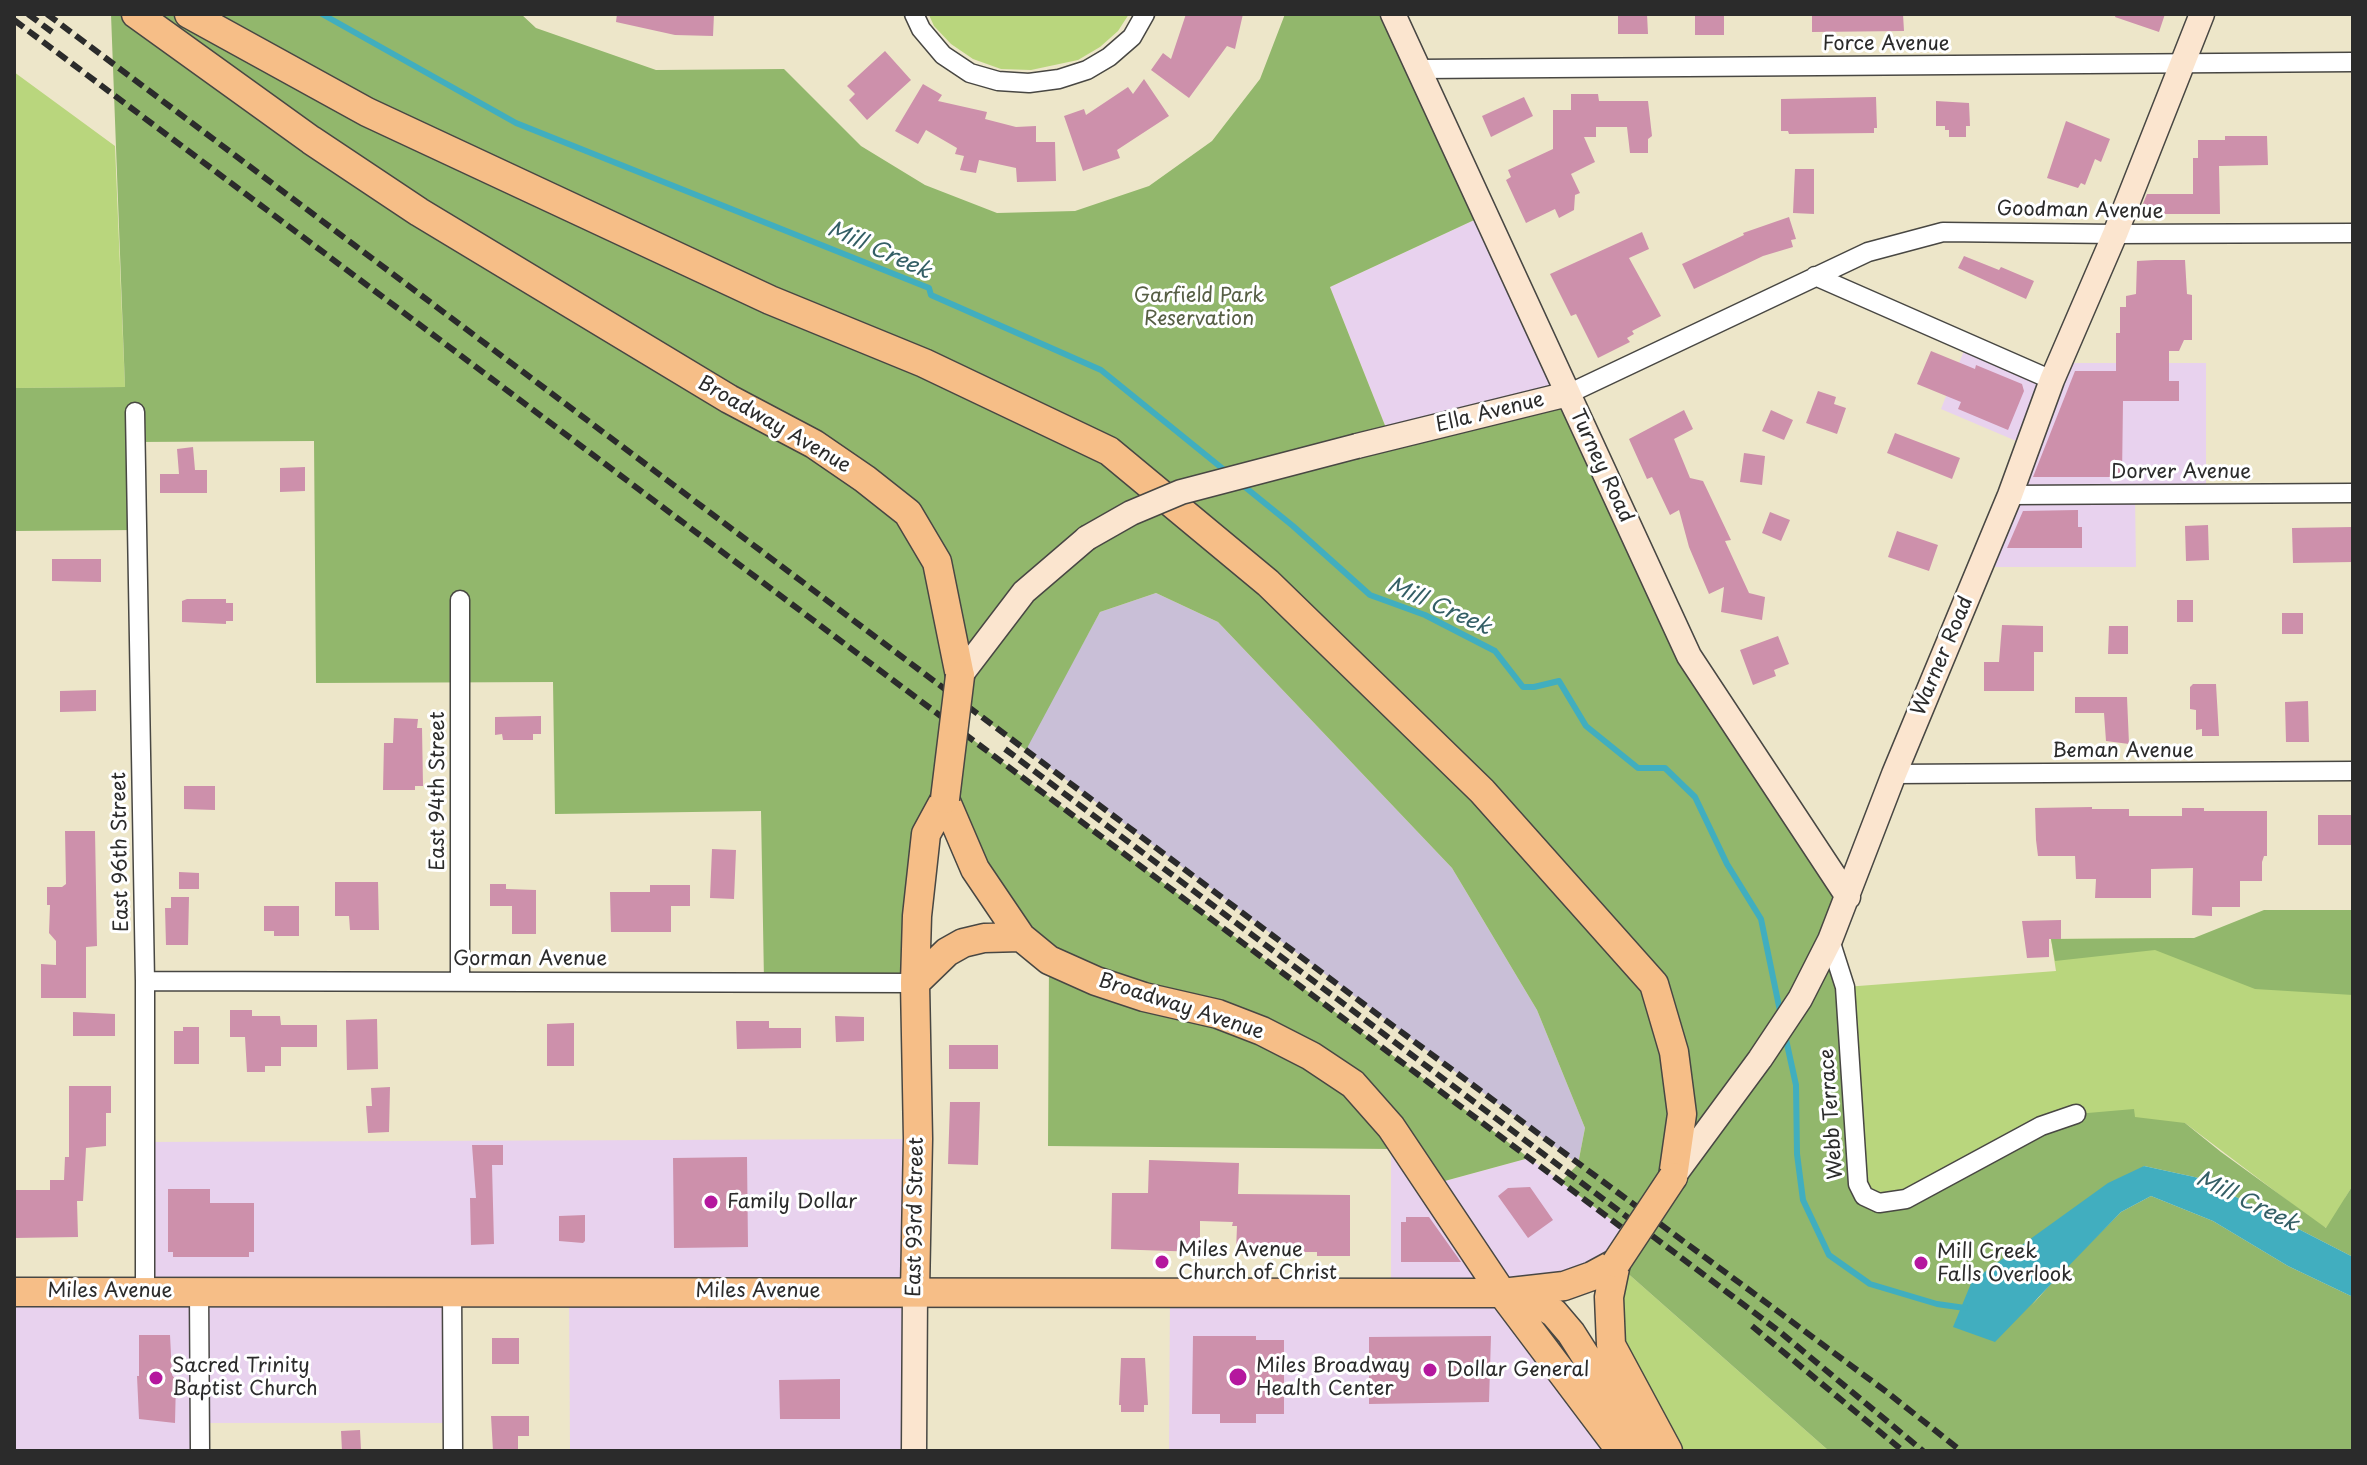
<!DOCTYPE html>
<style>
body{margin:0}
#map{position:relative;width:2367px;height:1465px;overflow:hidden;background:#ede6c9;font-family:"Playpen Sans",sans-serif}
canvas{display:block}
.frame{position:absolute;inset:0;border:16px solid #2b2b2b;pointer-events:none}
</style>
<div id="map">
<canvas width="2367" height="1465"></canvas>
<div class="frame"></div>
</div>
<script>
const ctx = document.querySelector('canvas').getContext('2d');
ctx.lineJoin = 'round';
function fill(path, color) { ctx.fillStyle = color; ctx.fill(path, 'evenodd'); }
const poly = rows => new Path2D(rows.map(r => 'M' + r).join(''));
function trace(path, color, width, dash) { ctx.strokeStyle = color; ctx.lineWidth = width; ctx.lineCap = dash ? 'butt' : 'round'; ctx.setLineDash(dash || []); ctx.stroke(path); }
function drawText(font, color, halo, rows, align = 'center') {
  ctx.font = font + ' "Playpen Sans",sans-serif'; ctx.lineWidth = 6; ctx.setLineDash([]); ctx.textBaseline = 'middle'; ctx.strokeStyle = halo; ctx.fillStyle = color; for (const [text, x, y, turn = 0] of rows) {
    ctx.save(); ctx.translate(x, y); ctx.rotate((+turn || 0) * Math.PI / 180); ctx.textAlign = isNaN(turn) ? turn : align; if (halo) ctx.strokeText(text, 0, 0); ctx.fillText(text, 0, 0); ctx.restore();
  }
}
fill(poly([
 [1485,215,1568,394,1390,438,1330,287],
 [1967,343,2051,380,2059,363,2206,363,2206,494,2135,495,2136,567,1980,567,2028,446,1941,409],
 [1391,1127,1430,1185,1529,1158,1633,1236,1616,1263,1504,1293,1621,1451,1169,1451,1170,1292,1391,1292],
 [918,1139,915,1451,570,1451,569,1291,452,1291,452,1423,201,1423,200,1451,14,1451,14,1292,145,1290,145,1142]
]), '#e8d2ee');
fill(poly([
 [1156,593,1218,622,1452,868,1537,1010,1585,1128,1578,1164,957,698,1025,749,1100,612]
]), '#c9bfd7');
fill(poly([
 [1129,14,1118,31,1100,47,1078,60,1031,70,1001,69,973,59,951,44,934,26,929,15],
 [14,72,115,146,125,387,14,388],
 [2353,937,2353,1185,2345,1198,2343,1234,2321,1226,2185,1123,1906,1199,1864,1196,1845,987,2056,971,2051,939],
 [1616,1263,1829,1451,1668,1451,1608,1327]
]), '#b9d67d');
fill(poly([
 [111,14,521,14,536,28,656,70,784,69,861,146,925,185,997,213,1075,211,1149,186,1212,141,1260,79,1285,14,1393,14,1485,215,1330,287,1390,438,1568,394,1689,656,1848,897,1830,940,1845,987,1858,1184,1879,1203,2076,1114,2134,1109,2135,1117,2185,1123,2221,1152,2326,1228,2353,1185,2353,1257,2199,1178,2144,1166,2032,1305,2064,1269,2121,1212,2151,1196,2213,1221,2288,1266,2353,1297,2353,1451,1829,1451,1616,1263,1633,1236,1561,1182,1578,1164,1585,1128,1537,1010,1452,868,1218,622,1156,593,1100,612,1026,750,957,699,952,724,1529,1158,1430,1185,1391,1149,1048,1146,1049,960,946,800,915,983,764,981,761,811,555,814,553,682,316,683,314,441,136,442,137,530,14,531,14,388,125,387],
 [2264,910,2353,910,2353,995,2255,989,2155,950,2055,961,2051,939,2194,938]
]), '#92b76c');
fill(poly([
 [2144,1166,2199,1178,2353,1257,2353,1297,2288,1266,2213,1221,2151,1196,2121,1212,1995,1342,1953,1327,1972,1281,2108,1183]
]), '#41aebf');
trace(poly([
 [322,14,516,123,929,288,931,295,1101,370,1228,473],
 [1240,483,1293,526,1370,595,1425,615,1495,651,1523,687,1534,687,1559,681,1586,726,1638,768,1665,768,1695,797,1727,864,1761,919,1781,1016],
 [1785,1035,1796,1085,1797,1154,1803,1200,1829,1255,1870,1284,1937,1304,1965,1308]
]), '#41aebf', 6);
fill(poly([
 [617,14,714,14,713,36,675,35,616,22],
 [1186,14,1243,14,1235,49,1227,46,1189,98,1151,70,1163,53,1171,59],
 [1618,14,1647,14,1648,34,1618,34],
 [1695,14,1724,14,1724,35,1695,35],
 [1812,14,1903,14,1904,31,1812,32],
 [2116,14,2165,14,2159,32,2115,17],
 [885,51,911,80,867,120,849,100,855,94,847,86],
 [1144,79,1169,116,1117,150,1120,158,1083,171,1064,116,1084,109,1086,115,1128,87,1133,94],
 [923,84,942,95,938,101,987,112,985,119,1016,127,1036,126,1036,142,1055,142,1056,181,1017,182,1016,168,979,160,976,173,960,170,964,156,955,154,957,148,926,130,918,144,895,131],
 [1571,94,1598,94,1599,101,1648,101,1652,136,1648,139,1648,153,1630,153,1627,127,1596,127,1596,137,1584,137,1595,162,1571,174,1580,193,1575,195,1574,210,1559,218,1555,209,1526,223,1506,180,1511,177,1508,170,1553,149,1553,110,1571,110],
 [1524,97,1533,116,1491,137,1482,116],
 [1876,97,1877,128,1874,128,1874,133,1789,134,1788,131,1781,131,1781,99],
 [1936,101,1969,103,1970,126,1966,126,1966,137,1949,137,1949,130,1945,130,1945,126,1936,126],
 [2066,121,2110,139,2101,162,2095,159,2085,185,2081,183,2078,188,2047,178],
 [2225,136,2267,136,2268,165,2219,166,2220,214,2147,214,2142,206,2147,194,2193,194,2193,158,2198,158,2198,140,2225,140],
 [1795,169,1814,169,1814,214,1793,213],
 [1789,217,1796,239,1791,240,1793,247,1763,256,1694,289,1682,264,1744,235,1743,233],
 [1642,232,1649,249,1629,258,1661,316,1632,331,1634,334,1627,338,1630,342,1598,358,1576,314,1571,316,1550,274],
 [1964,256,1999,270,2001,267,2034,281,2026,299,1958,268],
 [2155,260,2185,260,2187,294,2192,295,2192,340,2184,340,2179,351,2169,351,2169,381,2179,381,2179,401,2123,401,2122,477,2033,477,2075,371,2116,371,2116,333,2120,333,2120,307,2126,307,2126,296,2136,294,2137,261],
 [1931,351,1975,369,1976,365,2022,384,2024,391,2008,430,1958,409,1961,402,1917,384],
 [1818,391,1836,397,1834,404,1846,408,1837,434,1806,423],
 [1684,410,1693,429,1674,439,1690,478,1703,481,1731,540,1725,541,1749,593,1765,597,1762,620,1721,612,1724,587,1709,594,1689,547,1679,510,1670,515,1652,477,1647,479,1629,439],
 [1771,410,1793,420,1784,440,1762,431],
 [1895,433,1960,458,1952,479,1887,453],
 [193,447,195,470,207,470,207,493,160,493,160,474,179,474,177,449],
 [1744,453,1765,456,1762,485,1740,482],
 [305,467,305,491,280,492,280,468],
 [2078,510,2078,527,2082,527,2082,548,2007,548,2023,511],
 [1770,512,1790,520,1781,541,1762,533],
 [2208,525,2209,560,2186,561,2185,526],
 [2353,527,2353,562,2293,563,2292,528],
 [1897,531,1938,545,1929,571,1888,557],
 [52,559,101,559,101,582,52,581],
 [187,599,226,599,226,603,233,603,233,621,226,621,226,624,182,622,182,601],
 [2177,600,2193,600,2193,622,2177,622],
 [2282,613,2303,613,2303,634,2282,634],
 [2002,625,2043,626,2043,652,2034,652,2034,691,1984,691,1984,662,1999,662],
 [2109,626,2128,626,2128,654,2108,654],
 [1778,636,1789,664,1774,670,1776,676,1753,685,1740,650],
 [2193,684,2216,684,2219,736,2202,736,2202,729,2196,730,2196,710,2190,709,2190,687],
 [96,690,96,711,60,712,60,691],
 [2075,697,2127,697,2129,744,2106,741,2104,713,2075,713],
 [2308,701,2309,742,2286,742,2285,702],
 [541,716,541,734,533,734,533,740,503,740,502,734,495,735,495,717],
 [394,718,418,719,417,728,422,728,423,786,415,786,415,790,383,790,384,743,393,743],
 [184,786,215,786,215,810,184,809],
 [2092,807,2092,809,2129,809,2129,816,2182,816,2182,808,2204,808,2204,811,2267,811,2267,856,2264,856,2262,862,2262,881,2240,881,2240,907,2212,907,2212,916,2192,915,2193,868,2151,869,2151,898,2095,898,2096,879,2076,879,2075,856,2038,856,2036,840,2035,808],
 [2318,815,2353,815,2353,845,2318,845],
 [65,831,95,831,97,946,86,947,86,998,41,998,41,964,56,965,56,941,49,933,50,905,47,905,47,887,62,887,66,884],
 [712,849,736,850,734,899,710,898],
 [179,872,199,873,199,889,179,889],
 [335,882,378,882,379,930,350,930,349,916,335,916],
 [490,884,506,884,506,889,536,890,536,934,512,934,512,906,490,906],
 [650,885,690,885,690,906,671,906,671,932,611,932,610,892,650,892],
 [171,897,189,897,188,945,166,945,165,908,171,908],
 [264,906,299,906,299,936,274,936,274,931,264,931],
 [2061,920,2061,939,2049,939,2049,957,2027,958,2022,921],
 [230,1010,252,1010,252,1016,280,1016,281,1025,317,1025,317,1047,281,1047,281,1066,265,1066,265,1072,247,1072,245,1037,230,1037],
 [73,1012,115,1014,115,1036,73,1036],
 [835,1016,864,1017,864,1041,836,1042],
 [377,1019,378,1069,347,1070,346,1020],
 [736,1021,769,1021,769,1028,801,1028,801,1048,737,1049],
 [574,1023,574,1066,547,1066,547,1024],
 [183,1027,199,1027,199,1064,174,1064,174,1031,183,1031],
 [949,1045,998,1045,998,1069,949,1069],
 [69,1086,111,1086,111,1113,106,1113,106,1146,86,1148,83,1201,77,1201,78,1237,14,1238,14,1190,50,1190,50,1180,64,1180,65,1157,69,1157],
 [390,1087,389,1132,368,1133,366,1106,372,1106,371,1088],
 [950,1102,980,1102,978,1165,948,1164],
 [472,1145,503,1145,503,1165,492,1165,494,1244,471,1245,470,1198,476,1198],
 [747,1157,748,1247,674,1248,673,1158],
 [1149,1160,1239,1163,1238,1194,1350,1195,1350,1256,1317,1256,1317,1252,1236,1252,1237,1226,1232,1226,1233,1222,1200,1221,1200,1252,1111,1249,1112,1193,1148,1193],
 [1530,1187,1553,1220,1528,1238,1498,1196,1508,1188],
 [168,1189,210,1189,210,1203,254,1203,254,1252,249,1252,249,1257,173,1257,173,1252,168,1252],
 [585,1215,585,1241,583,1243,559,1241,559,1216],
 [1406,1217,1429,1217,1461,1262,1401,1262,1401,1222,1406,1222],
 [139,1335,170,1335,172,1375,176,1380,175,1423,139,1419,137,1376,139,1376],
 [1193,1336,1256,1336,1256,1340,1284,1340,1284,1414,1256,1414,1256,1423,1220,1423,1220,1414,1192,1414],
 [1491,1336,1489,1402,1369,1404,1369,1337],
 [492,1338,519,1338,519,1364,492,1364],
 [1121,1358,1145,1358,1148,1405,1144,1405,1144,1412,1121,1412,1121,1405,1119,1405],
 [840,1379,840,1419,780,1419,779,1380],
 [491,1416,529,1416,529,1436,518,1436,518,1451,493,1451],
 [360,1430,361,1450,342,1451,341,1431]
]), '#cd90ab');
const minor = poly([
 [914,14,921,29,943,55,970,73,998,81,1029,83,1059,79,1087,70,1109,57,1132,37,1145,14],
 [1419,69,2353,62],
 [1815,276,2052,380],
 [1568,394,1868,252,1943,232,2115,234,2353,233],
 [135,412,145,981,145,1290],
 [2010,495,2353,493],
 [460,600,460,981],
 [1894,774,2353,771],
 [1830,940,1845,987,1858,1184,1864,1196,1879,1203,1906,1199,2041,1126,2076,1114],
 [145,981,915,983],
 [199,1291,200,1451],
 [452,1291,453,1451]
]);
const secondary = poly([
 [1393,14,1689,656,1848,897],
 [1357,446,1568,394],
 [960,676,1024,592,1087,538],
 [1673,1177,1760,1059,1800,999,1830,940,1894,774,2010,495,2052,380,2115,234,2202,14],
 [914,1451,915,1291]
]);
const primary = poly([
 [136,14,311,140,419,212,729,399,814,444,865,479,908,513,937,562,960,676],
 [189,14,367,112,770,300,924,363,1109,451,1268,583,1482,791,1654,984,1674,1052,1682,1114,1673,1177],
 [945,799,975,869,1021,937,1049,960,1096,981,1144,997,1218,1014,1262,1031,1311,1056,1353,1084,1391,1127,1502,1293,1621,1451],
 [915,983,947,952,963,943,984,938,1021,937],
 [1616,1263,1609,1297,1611,1345,1668,1451],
 [915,1291,918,1139,915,983,917,916,926,834,945,799],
 [14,1292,1502,1293,1564,1286,1592,1276,1616,1263],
 [1511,1295,1537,1302,1554,1313,1571,1333,1646,1451]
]);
trace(minor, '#484743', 21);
trace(secondary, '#484743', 27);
trace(primary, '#484743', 31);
trace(minor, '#fff', 18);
trace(secondary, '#fbe5cf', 24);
trace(primary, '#f6be87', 28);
trace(poly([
 [28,14,56,35],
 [47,14,1365,1005,1888,1393,1961,1451],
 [14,20,1637,1239],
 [1005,749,1780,1332,1923,1451],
 [1752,1326,1903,1451]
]), '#2b2b2b', 6, [12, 6]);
const secondaryBridge = poly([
 [1087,538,1131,513,1181,492,1357,446]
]);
const primaryBridge = poly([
 [945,799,960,676],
 [1616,1263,1673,1177]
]);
trace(secondaryBridge, '#484743', 27, []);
trace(primaryBridge, '#484743', 31, []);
trace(secondaryBridge, '#fbe5cf', 24);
trace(primaryBridge, '#f6be87', 28);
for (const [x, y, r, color] of [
 [711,1202,8,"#b5179e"],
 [1162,1262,8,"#b5179e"],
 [1921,1263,8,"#b5179e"],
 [1430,1370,8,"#b5179e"],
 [1238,1377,10,"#b5179e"],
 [156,1378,8,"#b5179e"]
]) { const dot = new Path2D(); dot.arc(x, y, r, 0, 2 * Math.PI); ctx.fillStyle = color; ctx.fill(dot); trace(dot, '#fff', 3); }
drawText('20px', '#2b2b2b', '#fff', [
 ["Force Avenue",1886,44],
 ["Goodman Avenue",2080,211,1],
 ["Ella Avenue",1490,413,-14],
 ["Broadway Avenue",774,425,30],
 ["Turney Road",1601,466,65],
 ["Dorver Avenue",2181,472],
 ["Warner Road",1943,656,-67],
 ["Beman Avenue",2123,751],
 ["East 94th Street",438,791,-90],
 ["East 96th Street",121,852,-91],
 ["Gorman Avenue",530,959],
 ["Broadway Avenue",1181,1007,18],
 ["Webb Terrace",1832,1114,-94],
 ["East 93rd Street",916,1217,-89],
 ["Miles Avenue",110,1291],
 ["Miles Avenue",758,1291]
]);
drawText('20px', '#565e44', '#fff', [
 ["Garfield Park",1199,296],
 ["Reservation",1199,319]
]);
drawText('20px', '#2b2b2b', '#fff', [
 ["Family Dollar",727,1202],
 ["Miles Avenue",1178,1250],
 ["Church of Christ",1178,1273],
 ["Mill Creek",1937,1252],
 ["Falls Overlook",1937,1275],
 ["Sacred Trinity",172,1366],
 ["Baptist Church",172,1389],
 ["Miles Broadway",1256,1366],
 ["Health Center",1256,1389],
 ["Dollar General",1446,1370]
], 'left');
drawText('italic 22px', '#345f66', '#fff', [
 ["Mill Creek",879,251,24],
 ["Mill Creek",1439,607,24],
 ["Mill Creek",2247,1202,26]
]);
</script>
